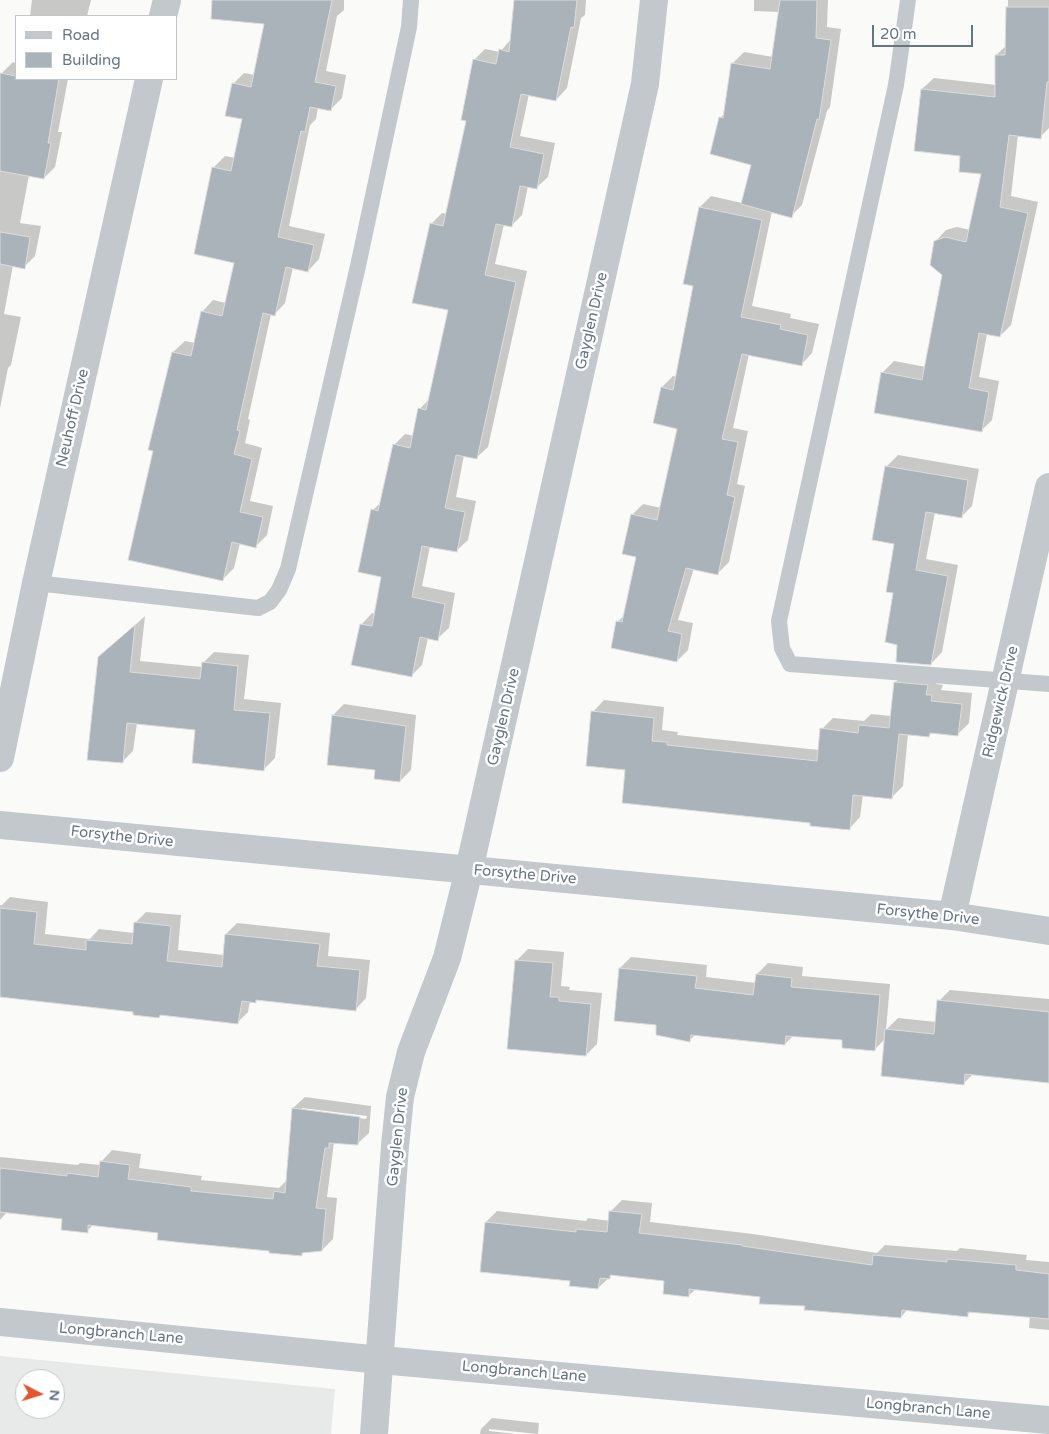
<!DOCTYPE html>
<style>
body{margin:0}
#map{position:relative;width:1049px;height:1434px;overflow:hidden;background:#fafaf8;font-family:"Varela Round",sans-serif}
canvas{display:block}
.legend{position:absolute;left:15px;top:15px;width:162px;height:65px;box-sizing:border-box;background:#fff;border:1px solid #c1c8cd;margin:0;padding:6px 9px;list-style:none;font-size:15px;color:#657683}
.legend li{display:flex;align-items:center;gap:10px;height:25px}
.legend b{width:25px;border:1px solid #c1c8cd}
.north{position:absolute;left:15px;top:1369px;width:50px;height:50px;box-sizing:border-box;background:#fff;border:1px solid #c1c8cd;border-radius:50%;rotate:95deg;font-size:14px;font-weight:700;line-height:20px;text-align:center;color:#657683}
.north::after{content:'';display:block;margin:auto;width:18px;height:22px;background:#e4572e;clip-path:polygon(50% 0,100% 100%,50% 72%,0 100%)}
.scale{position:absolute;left:872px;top:25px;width:101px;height:22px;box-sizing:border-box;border:2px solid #657683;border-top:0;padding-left:6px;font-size:15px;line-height:18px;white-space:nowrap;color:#657683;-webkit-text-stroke:4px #fff;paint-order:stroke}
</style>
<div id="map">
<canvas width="1049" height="1434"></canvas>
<ul class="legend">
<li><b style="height:6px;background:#c3c8cc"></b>Road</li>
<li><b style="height:14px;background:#aab3b9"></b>Building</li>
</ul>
<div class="north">N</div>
<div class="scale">20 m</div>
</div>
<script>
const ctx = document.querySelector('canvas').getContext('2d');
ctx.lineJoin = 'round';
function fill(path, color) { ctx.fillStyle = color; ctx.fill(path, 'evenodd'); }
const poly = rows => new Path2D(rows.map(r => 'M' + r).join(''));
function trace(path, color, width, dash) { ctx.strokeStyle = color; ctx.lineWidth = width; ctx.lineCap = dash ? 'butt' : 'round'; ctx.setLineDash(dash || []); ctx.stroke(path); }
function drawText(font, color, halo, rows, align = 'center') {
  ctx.font = font + ' "Varela Round",sans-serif'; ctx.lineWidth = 5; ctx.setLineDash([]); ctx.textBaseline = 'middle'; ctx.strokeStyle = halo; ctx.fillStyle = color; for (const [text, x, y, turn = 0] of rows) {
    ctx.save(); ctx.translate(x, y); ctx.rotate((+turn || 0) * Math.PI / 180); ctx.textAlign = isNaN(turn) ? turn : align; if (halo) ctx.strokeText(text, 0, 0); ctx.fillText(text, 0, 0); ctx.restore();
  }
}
fill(poly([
 [0,1356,335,1389,331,1434,0,1434],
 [25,1379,55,1379,55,1409,25,1409]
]), '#e8e9e9');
fill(poly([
 [32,0,91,0,87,16,30,16],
 [251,0,344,0,344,10,337,16,326,71,346,75,342,98,331,109,318,107,316,119,310,125,289,226,325,234,319,259,308,271,293,267,285,303,274,315,271,314,248,419,250,420,245,443,262,448,250,501,273,506,267,535,256,546,240,543,234,568,223,579,154,450,173,352,185,341,195,343,202,312,213,300,226,303,235,262,195,253,214,167,225,156,235,158,243,118,233,84,244,73,255,75,265,23],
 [516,0,586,0,585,15,581,18,567,88,556,100,529,94,520,136,555,143,548,177,536,188,528,186,522,215,511,226,504,224,495,264,527,271,488,447,476,458,464,455,456,497,476,501,468,540,456,551,430,546,422,586,455,593,449,628,437,639,428,638,422,665,411,676,361,625,372,613,376,614,383,576,373,510,382,501,394,445,405,434,414,436,420,409,430,398,449,309,431,224,442,213,447,214,468,120,474,60,485,49,500,52,512,38],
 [754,0,828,0,827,27,841,29,830,107,827,111,802,205,791,216,772,211,752,306,791,314,790,318,819,324,812,353,801,365,749,354,733,428,748,431,737,484,745,486,729,562,718,573,694,568,678,620,693,623,688,650,677,661,617,622,625,615,637,556,632,515,643,504,661,508,679,428,662,387,673,376,677,377,695,285,700,207,711,196,742,203,752,164,720,118,725,113,732,64,744,52,773,57,780,12,754,11],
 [1008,0,1049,0,1049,128,1040,137,1018,135,1011,196,1038,202,1011,325,1000,336,987,334,979,377,999,381,992,420,981,431,882,373,894,361,926,367,944,275,935,242,946,230,957,227,970,230,983,173,962,155,922,89,934,78,996,85,996,55,1007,45],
 [13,62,16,63,16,79,68,79,58,132,62,132,55,167,44,178,29,175,20,223,41,226,35,256,24,267,13,265,4,314,21,317,11,365,8,368,0,408,0,82,2,73],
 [898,455,979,469,972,506,961,517,935,512,926,559,958,565,942,652,931,664,899,644,895,592,895,543,887,466],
 [145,616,140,661,202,667,203,663,214,652,249,655,244,699,281,703,275,758,264,769,196,729,137,723,133,751,122,762,100,657],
 [906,671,938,674,936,684,943,685,941,690,972,693,969,723,958,734,933,732,929,736,908,734,903,786,892,797,863,794,860,817,849,829,812,822,626,769,593,712,604,700,664,707,662,730,678,732,677,735,819,750,822,729,833,718,864,721,871,714,891,716,895,683],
 [344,704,416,715,411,770,400,781,376,769,333,715],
 [10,897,48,902,45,934,90,939,99,929,134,933,135,923,146,912,181,915,178,950,224,955,226,934,237,923,330,933,328,956,370,960,366,998,355,1010,258,999,255,1001,250,1001,248,1012,237,1023,162,1014,159,1017,134,1010,0,996,0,905,2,905],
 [528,949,564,952,561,986,570,987,569,990,602,993,597,1044,586,1055,517,960],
 [631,957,707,965,706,977,756,983,757,974,768,963,803,967,802,976,890,984,886,1030,898,1018,936,1022,939,1001,950,990,1049,999,1049,1082,973,1074,963,1084,886,1038,874,1050,844,1039,794,1035,785,1044,696,1034,689,1041,658,1024,620,968],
 [305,1097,371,1106,369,1133,357,1144,334,1142,327,1197,337,1198,333,1239,322,1250,305,1251,301,1255,159,1231,94,1224,87,1231,64,1218,7,1212,0,1220,0,1157,78,1165,80,1163,100,1165,101,1162,112,1150,141,1154,139,1168,202,1176,201,1180,279,1188,287,1180,293,1108],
 [302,1108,367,1116,366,1119,302,1110],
 [622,1200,652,1203,650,1222,753,1234,877,1253,885,1245,957,1251,960,1248,1027,1255,1026,1260,1049,1262,1049,1330,1029,1328,1030,1316,972,1311,967,1315,908,1309,901,1317,806,1304,761,1296,696,1289,688,1296,665,1280,613,1274,598,1288,571,1280,486,1222,497,1211,586,1221,588,1218,610,1221,611,1211],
 [492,1418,539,1423,538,1434,489,1429,489,1431,516,1434,480,1434,481,1429]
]), '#0003');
const building = poly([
 [212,0,332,0,315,82,336,86,331,111,310,107,305,132,301,131,278,237,314,245,308,272,286,267,275,316,263,313,237,430,240,431,234,454,252,459,240,512,263,517,256,548,232,542,223,581,128,560,153,451,148,450,172,352,191,356,201,311,222,316,234,263,194,254,212,167,231,171,242,119,225,116,232,83,251,87,264,24,211,19,212,0],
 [514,0,577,0,574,28,571,27,556,101,521,94,510,147,544,154,537,189,520,186,512,227,496,224,485,275,516,282,477,459,456,455,445,508,465,512,457,552,422,546,412,597,445,604,438,641,420,637,412,677,351,665,360,624,372,626,381,577,358,572,371,509,378,511,393,444,410,448,418,408,426,410,448,310,412,303,430,223,443,226,466,121,461,120,473,59,496,64,499,49,509,52,514,0],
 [780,0,817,0,816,38,831,40,819,120,817,119,792,218,741,204,751,165,710,154,719,117,723,118,731,63,770,69,780,0],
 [1006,7,1049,7,1049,82,1047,82,1041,139,1009,135,1000,207,1028,213,1000,337,979,333,969,388,989,392,982,432,874,413,881,372,922,380,942,275,930,265,934,241,945,237,966,242,981,174,959,172,960,156,914,151,921,89,995,97,995,55,1005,55,1006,7],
 [0,73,16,76,16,79,59,79,48,143,51,143,44,179,0,171,0,73],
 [699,207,762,220,741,317,781,325,780,329,808,335,802,366,742,354,722,439,738,442,727,495,735,497,718,575,686,568,668,631,682,634,677,662,611,648,616,621,622,622,636,557,622,554,631,514,657,520,677,429,653,423,661,387,673,390,693,286,683,284,699,207],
 [0,232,30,237,25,269,0,264,0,232],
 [885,466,968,480,962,518,926,512,916,570,948,576,931,665,896,662,897,645,885,642,893,593,886,592,894,544,872,540,885,466],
 [135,625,130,672,200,679,202,662,238,666,234,710,270,713,264,771,192,763,195,730,127,723,123,763,87,760,98,657,135,625],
 [894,682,928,685,926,695,932,695,931,701,962,704,958,736,930,733,929,737,899,734,892,799,853,795,850,830,810,826,810,823,622,803,625,770,586,766,591,711,654,718,652,741,667,742,667,745,817,761,820,728,858,733,859,725,889,728,894,682],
 [332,715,406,726,400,782,374,779,375,770,327,765,332,715],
 [0,908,37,912,34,944,86,950,86,940,132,944,134,922,171,926,167,961,222,967,225,934,320,944,317,966,360,970,356,1011,256,1000,256,1003,242,1001,238,1024,160,1015,159,1018,133,1015,133,1012,0,997,0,908],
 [515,960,553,963,550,997,559,997,559,1001,591,1004,586,1056,507,1049,515,960],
 [619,968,697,976,695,988,753,995,756,974,792,978,791,987,880,995,875,1051,842,1048,842,1040,786,1036,785,1045,691,1035,690,1042,656,1035,656,1025,614,1021,619,968],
 [937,1000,1049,1012,1049,1083,965,1074,964,1085,881,1076,885,1029,934,1034,937,1000],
 [292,1108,360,1117,358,1145,329,1143,329,1148,325,1148,316,1208,326,1209,322,1251,302,1253,302,1256,269,1253,269,1251,185,1243,157,1240,158,1233,88,1225,88,1233,61,1230,62,1219,0,1212,0,1168,67,1176,67,1173,98,1177,100,1161,130,1165,128,1179,191,1187,191,1191,273,1199,274,1191,285,1193,292,1108],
 [609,1211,642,1214,639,1233,742,1245,742,1246,872,1265,873,1255,947,1262,947,1259,1016,1265,1016,1270,1049,1274,1049,1319,968,1312,968,1317,902,1310,901,1318,804,1310,805,1306,759,1304,760,1297,689,1289,689,1297,663,1294,664,1281,610,1275,610,1279,600,1278,598,1289,569,1286,570,1281,480,1272,485,1222,576,1232,576,1229,607,1232,609,1211]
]);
fill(building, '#aab3b9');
trace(building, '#dcdcda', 1);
trace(poly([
 [908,0,896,85,779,621,782,648,790,664,1049,684],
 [36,583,258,608,270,602,279,590,288,569,358,266,409,27,411,0]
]), '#c3c8cc', 16);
trace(poly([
 [163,16,167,0],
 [0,758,36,583,149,79],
 [0,825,952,916,1049,931],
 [952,916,1049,487],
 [0,1322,381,1360,1049,1420],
 [374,1434,395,1146,400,1097,411,1052,447,958,469,870,645,84,654,0]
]), '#c3c8cc', 28);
drawText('15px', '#657683', '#fff', [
 ["Gayglen Drive",592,321,-77],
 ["Neuhoff Drive",73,418,-77],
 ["Ridgewick Drive",1001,702,-77],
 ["Gayglen Drive",504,717,-77],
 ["Forsythe Drive",122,837,6],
 ["Forsythe Drive",525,875,5],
 ["Forsythe Drive",928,915,6],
 ["Gayglen Drive",398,1137,-84],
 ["Longbranch Lane",121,1334,5],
 ["Longbranch Lane",524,1372,5],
 ["Longbranch Lane",928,1409,5]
]);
</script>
